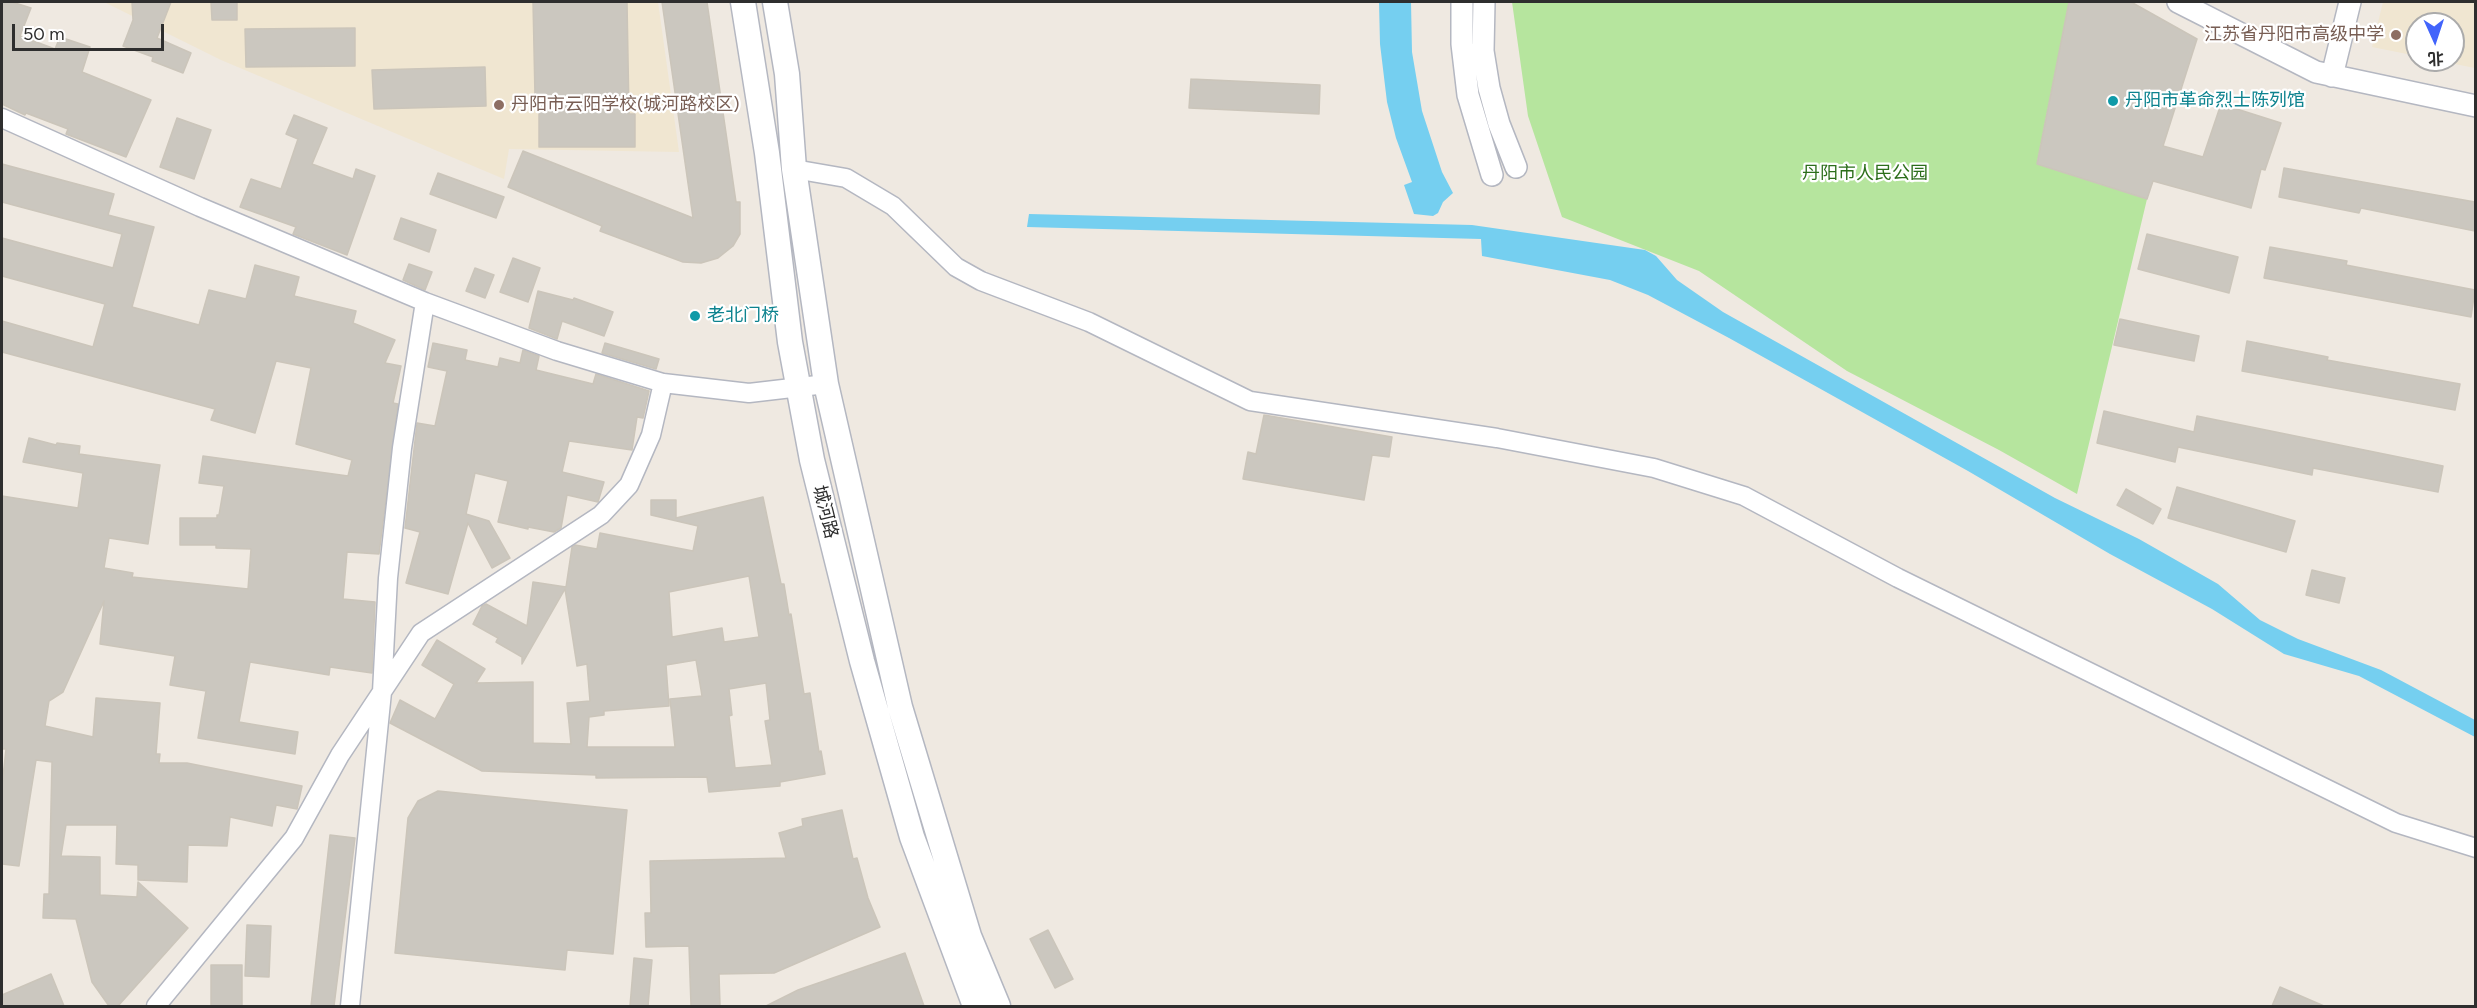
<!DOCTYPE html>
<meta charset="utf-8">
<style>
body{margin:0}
#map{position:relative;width:2477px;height:1008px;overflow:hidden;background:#efe9e1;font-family:Figtree,"Noto Sans SC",sans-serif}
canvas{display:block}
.frame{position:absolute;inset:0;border:3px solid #2e2e2e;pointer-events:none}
.north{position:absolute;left:2405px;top:12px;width:60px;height:60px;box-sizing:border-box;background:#fff;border:2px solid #ababab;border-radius:50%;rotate:177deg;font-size:16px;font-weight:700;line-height:24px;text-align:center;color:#2e2e2e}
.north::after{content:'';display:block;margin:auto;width:21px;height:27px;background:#4264fb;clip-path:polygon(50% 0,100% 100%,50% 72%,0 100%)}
.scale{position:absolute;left:12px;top:24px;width:152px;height:27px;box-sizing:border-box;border:3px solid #2e2e2e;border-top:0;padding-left:8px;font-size:18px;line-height:21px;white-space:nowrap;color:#2e2e2e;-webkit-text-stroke:4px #fff;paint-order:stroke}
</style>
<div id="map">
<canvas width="2477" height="1008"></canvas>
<div class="frame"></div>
<div class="north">北</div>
<div class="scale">50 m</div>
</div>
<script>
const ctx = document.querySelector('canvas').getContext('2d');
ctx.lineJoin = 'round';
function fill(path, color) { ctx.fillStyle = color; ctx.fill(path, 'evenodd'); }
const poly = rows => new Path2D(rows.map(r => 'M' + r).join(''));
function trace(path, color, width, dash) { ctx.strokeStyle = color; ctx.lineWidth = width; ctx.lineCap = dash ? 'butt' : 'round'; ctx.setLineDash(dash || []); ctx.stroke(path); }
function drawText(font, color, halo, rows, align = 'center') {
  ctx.font = font + ' Figtree,"Noto Sans SC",sans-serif'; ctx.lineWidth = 4.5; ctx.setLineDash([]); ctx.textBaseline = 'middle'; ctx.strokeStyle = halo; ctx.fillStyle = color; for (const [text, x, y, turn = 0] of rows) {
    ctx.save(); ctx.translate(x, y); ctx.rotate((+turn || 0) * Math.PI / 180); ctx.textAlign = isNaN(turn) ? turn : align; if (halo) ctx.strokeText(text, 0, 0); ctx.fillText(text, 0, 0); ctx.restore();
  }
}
fill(poly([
 [104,2,658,2,679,152,509,149,504,179,221,60],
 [2383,2,2475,2,2475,68,2435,60,2453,60,2453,24,2417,24,2417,56,2372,47]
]), '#f0e6d1');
fill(poly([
 [1512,2,2069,2,2037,163,2147,199,2077,494,1999,450,1847,371,1699,271,1562,217,1528,116]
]), '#b6e59e');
fill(poly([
 [1379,2,1411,2,1412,52,1422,111,1442,172,1453,193,1443,202,1438,213,1433,216,1414,214,1404,185,1412,182,1396,138,1387,102,1380,44],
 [1029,214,1472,225,1645,250,1656,256,1677,280,1723,312,2055,498,2139,539,2218,584,2260,620,2298,639,2381,670,2475,720,2475,737,2359,676,2284,654,2212,609,2110,554,1968,471,1729,338,1648,295,1610,280,1482,256,1481,239,1027,227]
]), '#75cff0');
const building = poly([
 [2,2,12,2,31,8,20,36,55,49,60,37,90,47,82,72,151,100,126,157,66,134,68,129,26,113,25,115,2,104,2,2],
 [132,2,171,2,157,38,191,53,183,73,152,61,153,57,123,46,133,20,132,2],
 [211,2,237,2,237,20,212,20,211,2],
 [533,2,627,2,629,114,635,114,635,147,539,147,539,96,535,96,533,2],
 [662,2,707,2,736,202,740,202,740,234,733,246,718,258,701,263,683,262,600,231,602,226,508,187,523,151,693,218,662,2],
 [2069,2,2131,2,2197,39,2163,146,2203,157,2221,104,2281,123,2265,170,2261,169,2251,208,2153,181,2147,199,2037,164,2069,2],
 [355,28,355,66,246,67,245,29,355,28],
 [485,67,486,106,374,109,372,70,485,67],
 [1191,79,1320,85,1319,114,1189,108,1191,79],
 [294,115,327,128,312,164,353,179,356,169,375,176,347,255,293,234,296,227,240,207,251,179,281,189,298,139,286,134,294,115],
 [177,118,211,130,194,179,160,167,177,118],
 [2,164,114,194,108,215,154,227,132,307,199,325,209,290,246,299,255,265,299,277,294,296,356,311,353,323,395,340,385,363,401,366,393,403,398,404,379,554,347,552,343,599,375,602,372,673,330,667,329,675,250,662,239,722,298,732,295,754,198,738,206,691,170,685,175,656,100,644,104,601,63,692,49,701,45,726,93,737,96,698,160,703,156,754,160,754,159,763,187,763,302,786,297,809,276,805,272,826,230,817,227,846,188,845,187,882,138,880,138,865,116,864,117,825,66,825,61,856,100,857,100,895,137,897,138,882,188,928,118,1006,109,1006,92,982,76,919,43,918,44,894,49,894,52,762,36,760,19,866,2,864,2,786,6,749,2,749,2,496,78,508,83,473,23,462,29,438,56,445,57,443,80,446,79,454,160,465,148,544,109,538,104,568,133,573,132,577,248,589,251,549,216,548,216,545,180,545,180,518,217,518,217,515,219,515,224,486,199,483,203,456,348,476,352,460,296,444,311,368,276,361,255,433,211,420,215,409,2,352,2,321,93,347,105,304,2,276,2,238,113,268,122,234,2,202,2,164],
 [2284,168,2475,202,2475,231,2361,208,2359,213,2279,197,2284,168],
 [438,173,504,197,496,218,430,194,438,173],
 [401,218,436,230,429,252,394,239,401,218],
 [2147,234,2238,257,2229,293,2138,269,2147,234],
 [2270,247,2347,261,2346,265,2475,290,2471,317,2264,278,2270,247],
 [513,258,540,268,528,302,500,292,513,258],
 [409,264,432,272,425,290,403,280,409,264],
 [475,268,494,275,485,298,466,291,475,268],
 [538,291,573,300,574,298,613,312,604,336,562,321,557,339,529,328,538,291],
 [2120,319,2199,336,2194,361,2114,345,2120,319],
 [2247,341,2328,357,2327,360,2460,384,2455,410,2242,371,2247,341],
 [433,343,467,350,465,360,498,367,500,358,520,363,523,350,539,356,536,370,593,384,596,374,649,391,643,418,637,417,632,450,569,441,562,472,604,482,598,502,567,495,561,528,554,532,528,527,528,529,498,522,508,481,475,473,466,514,489,521,510,558,492,568,468,523,448,594,406,583,420,532,405,528,417,423,435,426,447,371,428,367,433,343],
 [605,343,659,359,656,369,602,353,605,343],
 [2104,411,2194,432,2197,416,2443,466,2438,492,2313,468,2312,475,2178,447,2175,462,2097,443,2104,411],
 [1264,415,1392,437,1389,457,1372,455,1364,500,1243,479,1248,452,1256,454,1264,415],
 [2177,487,2295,521,2286,552,2168,518,2177,487],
 [2126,489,2161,509,2153,524,2117,505,2126,489],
 [763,497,781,584,784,584,789,615,791,614,804,694,810,693,819,752,821,751,825,774,780,782,780,786,709,792,707,777,596,778,596,775,482,771,390,723,400,700,435,719,454,684,422,665,437,640,485,669,476,683,533,682,533,743,571,744,567,703,590,701,587,664,577,666,565,589,522,664,522,657,496,642,498,638,473,624,482,606,486,604,527,626,533,582,566,587,572,547,575,545,597,549,600,533,693,551,698,526,651,515,651,500,676,500,676,518,763,497],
 [749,576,759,637,724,642,722,628,672,637,669,592,749,576],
 [696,660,702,696,670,699,675,747,587,747,589,717,604,715,604,711,669,706,666,665,696,660],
 [766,683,770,720,765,721,772,765,735,768,729,716,732,715,729,689,766,683],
 [2312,570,2345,578,2339,603,2306,595,2312,570],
 [438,791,627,810,613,954,567,950,565,970,395,953,408,818,418,801,438,791],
 [842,810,853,859,857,858,868,898,880,927,774,973,719,974,720,1006,691,1006,689,946,646,947,645,913,651,913,650,861,786,858,779,833,803,826,802,819,842,810],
 [330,835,355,838,334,1006,311,1006,330,835],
 [247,925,271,926,269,977,245,976,247,925],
 [1048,930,1073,979,1055,988,1030,939,1048,930],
 [905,953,924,1006,766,1006,798,990,905,953],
 [634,958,652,960,648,1006,630,1006,634,958],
 [211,965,242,965,242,1006,211,1006,211,965],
 [51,974,64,1006,2,1006,2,995,51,974],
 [2280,987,2324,1006,2272,1006,2280,987]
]);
fill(building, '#cbc7bf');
trace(building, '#cbc5ba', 1.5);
const minor = poly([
 [2,118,200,207,425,302,557,351,663,383,749,393,826,384],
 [794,169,846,178,893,206,956,267,981,281,1089,322,1250,401,1497,438,1654,468,1744,496,1898,578,2396,823,2476,848],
 [156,1006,294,838,340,755,421,633,601,515,629,485,651,435,663,383],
 [350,1006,382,692,388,578,402,448,425,302]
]);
const tertiary = poly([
 [1462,2,1462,44,1468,95,1492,175],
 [1484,2,1483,51,1489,88,1499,124,1516,167],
 [2178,2,2316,72,2476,106],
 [2332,76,2350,2]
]);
const secondary = poly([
 [743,2,767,153,790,342,812,460,862,661,912,837,975,1006],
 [775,2,787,74,794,169,826,384,900,707,969,936,998,1006]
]);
trace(minor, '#b4b7c1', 21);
trace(tertiary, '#b4b7c1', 24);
trace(secondary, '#b4b7c1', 27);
trace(minor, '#fff', 18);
trace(tertiary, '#fff', 21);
trace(secondary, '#fff', 24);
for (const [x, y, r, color] of [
 [2396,35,6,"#8d6e63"],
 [2113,101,6,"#0f9aa8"],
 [499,105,6,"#8d6e63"],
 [695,316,6,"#0f9aa8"]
]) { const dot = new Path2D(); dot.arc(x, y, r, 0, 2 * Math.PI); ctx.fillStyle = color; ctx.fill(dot); trace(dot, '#fff', 2); }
drawText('18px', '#785e54', '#fff', [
 ["江苏省丹阳市高级中学",2384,35],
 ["丹阳市云阳学校(城河路校区)",511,105,"left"]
], 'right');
drawText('18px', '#0d838f', '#fff', [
 ["丹阳市革命烈士陈列馆",2125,101],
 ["老北门桥",707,316]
], 'left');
drawText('18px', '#2c6e1b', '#fff', [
 ["丹阳市人民公园",1865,174]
]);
drawText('18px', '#2e2e2e', '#fff', [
 ["城河路",825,512,76]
]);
</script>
